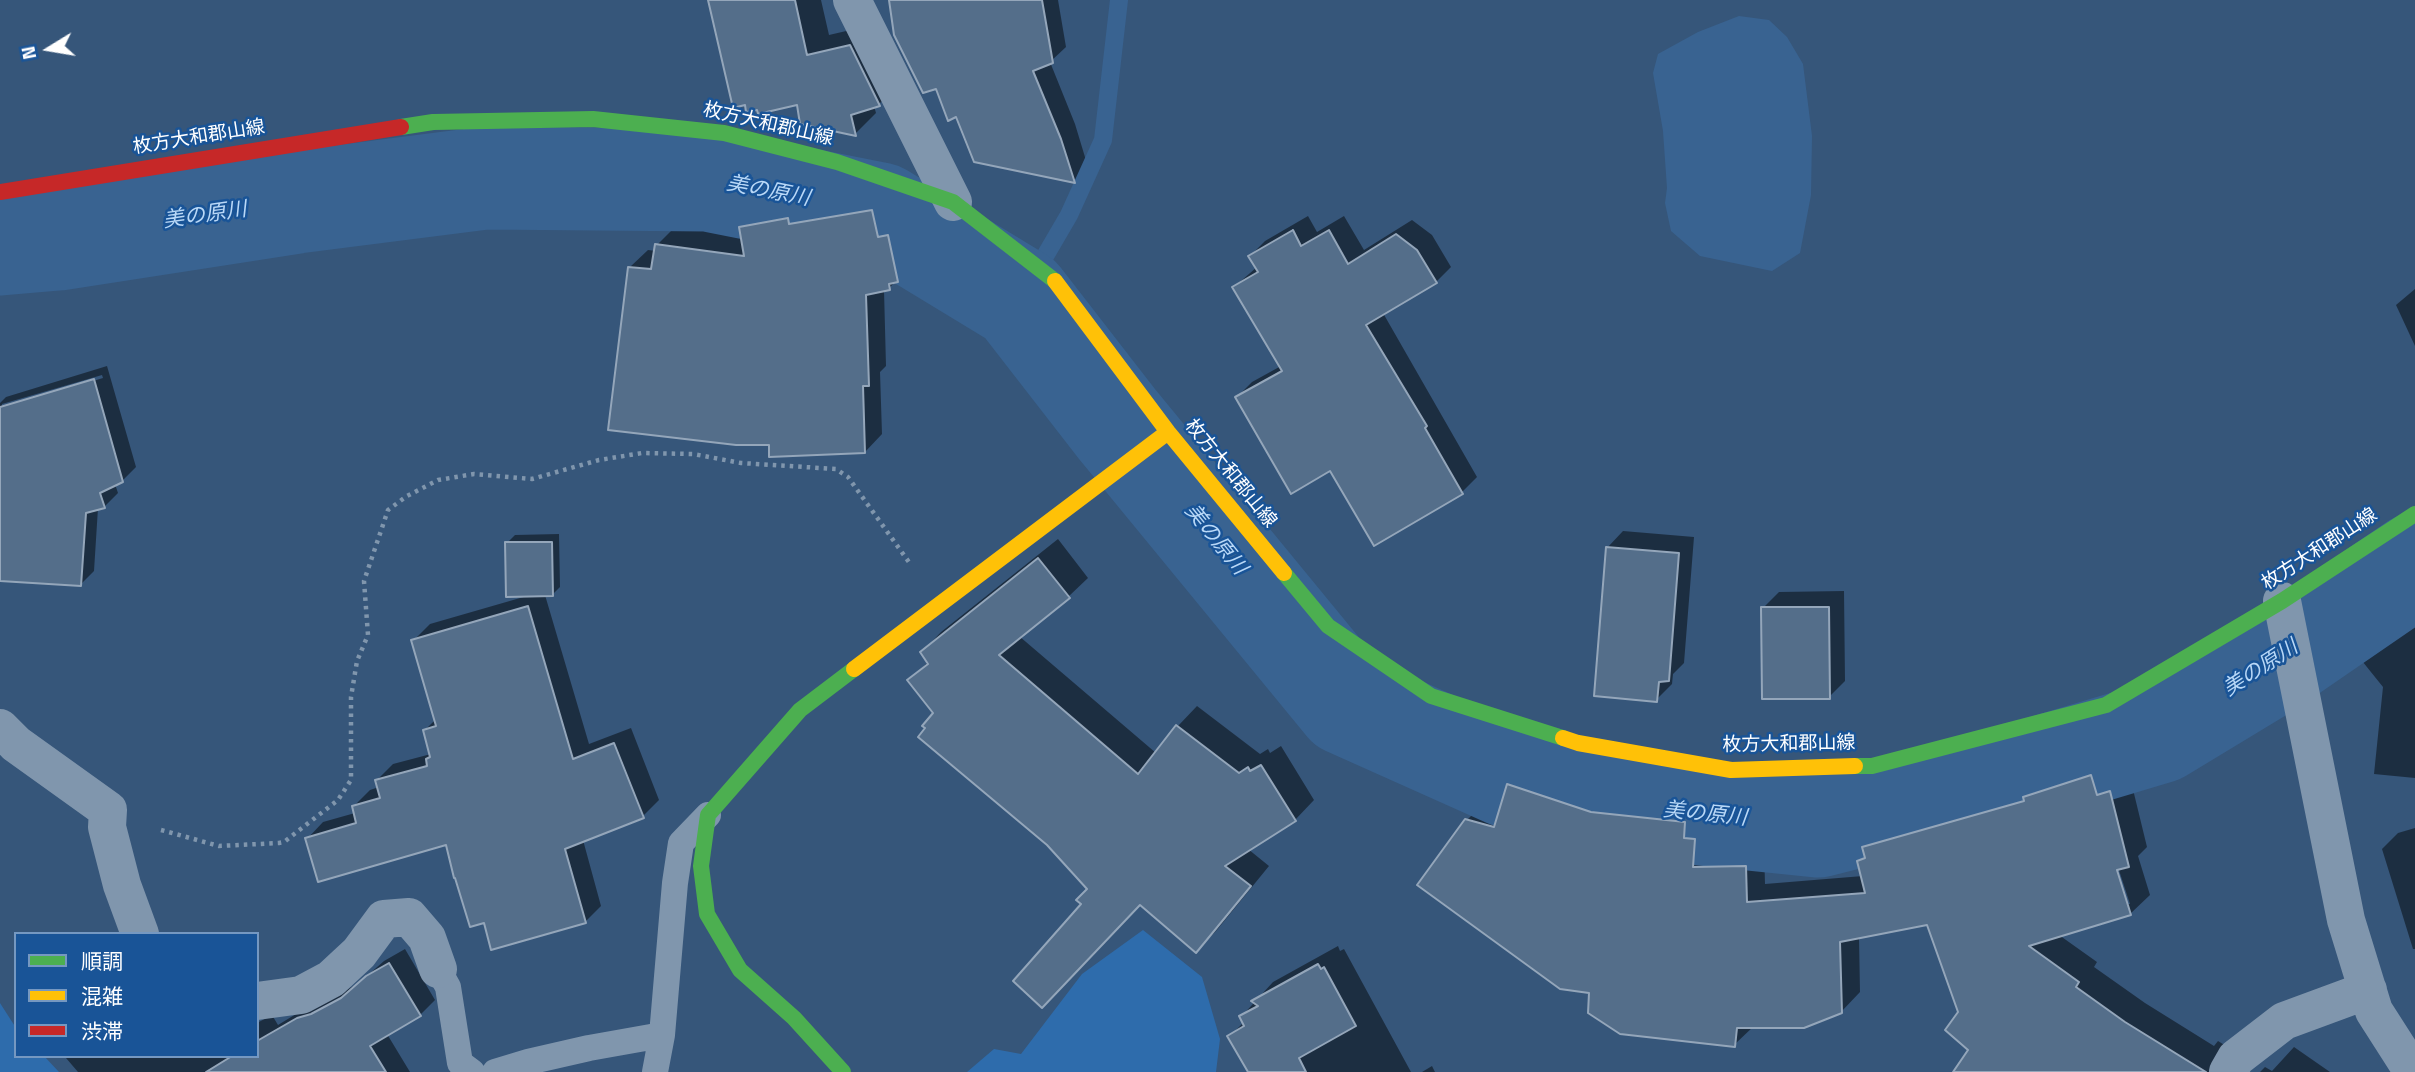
<!DOCTYPE html>
<meta charset="utf-8">
<style>
body{margin:0}
#map{position:relative;width:2415px;height:1072px;overflow:hidden;background:#36567a;font-family:"Titillium Web","Noto Sans JP",sans-serif}
canvas{display:block}
.legend{position:absolute;left:14px;top:932px;width:245px;height:126px;box-sizing:border-box;background:#195497;border:2px solid #7598c1;margin:0;padding:9px 12px;list-style:none;font-size:21px;color:#fff}
.legend li{display:flex;align-items:center;gap:14px;height:35px}
.legend b{width:35px;border:2px solid #7598c1}
.north{position:absolute;left:14px;top:14px;width:70px;height:70px;-webkit-text-stroke:5px #195497;paint-order:stroke;rotate:259deg;font-size:19px;font-weight:700;line-height:28px;text-align:center;color:#fff}
.north::after{content:'';display:block;margin:auto;width:24px;height:32px;background:#fff;clip-path:polygon(50% 0,100% 100%,50% 72%,0 100%)}
</style>
<div id="map">
<canvas width="2415" height="1072"></canvas>
<ul class="legend">
<li><b style="height:9px;background:#4caf50"></b>順調</li>
<li><b style="height:9px;background:#ffc107"></b>混雑</li>
<li><b style="height:9px;background:#c62828"></b>渋滞</li>
</ul>
<div class="north">N</div>
</div>
<script>
const ctx = document.querySelector('canvas').getContext('2d');
ctx.lineJoin = 'round';
function fill(path, color) { ctx.fillStyle = color; ctx.fill(path, 'evenodd'); }
const poly = rows => new Path2D(rows.map(r => 'M' + r).join(''));
function trace(path, color, width, dash) { ctx.strokeStyle = color; ctx.lineWidth = width; ctx.lineCap = dash ? 'butt' : 'round'; ctx.setLineDash(dash || []); ctx.stroke(path); }
function drawText(font, color, halo, rows, align = 'center') {
  ctx.font = font + ' "Titillium Web","Noto Sans JP",sans-serif'; ctx.lineWidth = 5; ctx.setLineDash([]); ctx.textBaseline = 'middle'; ctx.strokeStyle = halo; ctx.fillStyle = color; for (const [text, x, y, turn = 0] of rows) {
    ctx.save(); ctx.translate(x, y); ctx.rotate((+turn || 0) * Math.PI / 180); ctx.textAlign = isNaN(turn) ? turn : align; if (halo) ctx.strokeText(text, 0, 0); ctx.fillText(text, 0, 0); ctx.restore();
  }
}
fill(poly([
 [1143,930,1202,977,1220,1039,1216,1072,967,1072,994,1049,1021,1054,1082,974],
 [0,1003,16,1028,16,1056,44,1056,59,1072,0,1072]
]), '#2e6cac');
fill(poly([
 [1739,16,1769,20,1787,37,1803,64,1812,136,1811,195,1800,253,1772,271,1700,256,1671,231,1665,203,1667,188,1663,131,1653,73,1658,54,1698,32]
]), '#396391');
fill(poly([
 [710,0,821,0,829,35,872,25,901,83,879,104,874,106,876,113,855,134,798,103],
 [890,0,1058,0,1066,47,1050,62,1075,124,1088,167,1074,181,957,115,937,87],
 [889,193,895,220,906,218,915,263,889,288,884,290,886,366,880,372,882,434,865,452,770,443,630,267,648,250,656,251,657,245,675,227,743,236,741,228,759,210,806,201,807,207],
 [1308,216,1317,232,1344,216,1364,250,1412,220,1432,235,1451,267,1436,282,1383,313,1477,477,1462,492,1375,543,1330,468,1237,397,1252,382,1281,366,1234,287,1257,267,1250,256,1265,241],
 [2415,289,2415,346,2396,305],
 [107,366,136,467,122,481,115,484,118,493,104,507,98,508,94,571,80,585,0,579,0,403,6,397],
 [102,375,103,378,2,408,2,404],
 [1623,531,1694,537,1684,663,1673,674,1672,684,1656,700,1607,548],
 [559,534,560,587,552,595,545,595,589,744,631,728,659,800,643,816,583,840,601,906,585,922,485,921,447,843,307,839,323,822,355,813,354,806,370,790,379,787,377,780,393,764,431,754,425,730,436,719,413,641,430,624,527,596,507,543,515,535],
 [1058,539,1088,578,1068,597,1019,636,1156,753,1178,726,1197,706,1260,754,1268,749,1270,753,1281,746,1314,800,1295,820,1248,849,1269,866,1216,931,1196,951,1140,903,1084,904,1089,889,935,713,910,680,929,661,922,652,941,632],
 [2415,578,2415,778,2374,774,2383,687,2342,636,2356,622],
 [1844,591,1845,681,1829,697,1763,608,1779,592],
 [2110,757,2116,777,2129,773,2147,847,2138,856,2150,895,2130,914,2059,935,2097,962,2094,967,2145,1003,2214,1046,2218,1041,2226,1046,2236,1072,1955,1072,1970,1050,1960,1013,1928,923,1859,937,1860,992,1841,1012,1754,1026,1734,1045,1590,991,1467,820,1486,801,1502,805,1508,785,1528,766,1610,794,1703,804,1702,819,1713,820,1711,848,1764,848,1765,884,1863,876,1859,862,1866,855,1864,847,1883,828,2038,784,2044,778],
 [2116,861,2130,904,2126,904,2113,862],
 [2415,828,2415,949,2413,949,2382,849,2398,833],
 [1338,946,1340,951,1344,949,1411,1072,1250,1072,1229,1037,1244,1022,1241,1017,1273,982],
 [405,949,435,1000,420,1015,387,1034,410,1072,78,1072,66,1058,68,1056,257,1056,257,1023,272,1015,278,1025,314,1003,328,1000,359,983,384,961],
 [2294,1047,2330,1072,2260,1072,2265,1067,2272,1071],
 [1432,1066,1435,1072,1422,1072]
]), '#0007');
trace(poly([
 [1020,299,1069,215,1103,140,1119,0]
]), '#396391', 18);
trace(poly([
 [0,244,58,239,297,202,486,178,708,180,880,214,1020,299,1117,424,1347,704,1508,776,1633,807,1818,826,1992,782,2159,732,2268,666,2415,565]
]), '#396391', 103);
const building = poly([
 [708,0,795,0,807,55,850,45,880,106,851,115,856,136,800,124,797,105,758,114,757,110,746,112,745,105,733,108,708,0],
 [889,0,1042,0,1053,63,1033,71,1061,139,1075,183,974,162,956,117,948,121,936,89,923,93,894,35,889,0],
 [872,210,878,237,888,235,898,282,889,284,890,290,866,295,869,386,863,386,865,453,769,457,769,445,736,445,608,430,628,267,651,269,655,244,744,256,739,227,788,218,789,224,872,210],
 [1293,230,1301,246,1329,230,1348,264,1396,234,1417,250,1437,283,1366,325,1427,426,1425,428,1463,494,1374,546,1330,471,1291,494,1235,397,1282,371,1232,287,1258,272,1248,256,1293,230],
 [94,379,123,482,100,493,105,508,86,513,81,586,0,581,0,407,94,379],
 [505,542,552,542,553,596,506,597,505,542],
 [1606,547,1679,553,1669,681,1659,682,1657,702,1594,696,1606,547],
 [1038,558,1070,598,999,655,1138,774,1176,725,1239,773,1248,767,1250,771,1261,765,1296,821,1225,866,1251,886,1196,953,1140,905,1042,1008,1013,981,1081,904,1076,900,1087,889,1047,845,918,737,925,728,922,726,933,713,907,680,928,664,920,652,1038,558],
 [528,606,573,759,614,743,644,818,565,849,586,923,491,950,484,923,470,927,455,878,454,878,446,845,318,882,305,838,356,823,352,806,380,798,375,780,427,766,426,759,430,757,423,730,436,726,411,640,528,606],
 [1761,607,1829,607,1830,699,1762,699,1761,607],
 [2091,775,2097,795,2110,791,2129,867,2117,870,2131,915,2029,946,2079,982,2076,987,2125,1022,2206,1072,1953,1072,1968,1050,1945,1030,1958,1012,1927,925,1840,942,1842,1013,1804,1028,1737,1028,1735,1047,1620,1034,1588,1013,1589,993,1560,989,1417,885,1465,819,1494,827,1507,784,1591,812,1685,822,1684,838,1695,839,1693,867,1746,866,1747,902,1865,893,1857,861,1865,858,1862,847,2024,801,2023,797,2091,775],
 [389,963,421,1016,370,1046,386,1072,206,1072,232,1056,257,1056,257,1041,297,1018,311,1014,341,998,366,976,389,963],
 [1318,964,1321,969,1324,967,1356,1026,1299,1058,1306,1072,1248,1072,1227,1036,1244,1026,1239,1016,1258,1006,1251,1001,1318,964]
]);
fill(building, '#546e8a');
trace(building, '#94a6ba', 2);
trace(poly([
 [161,830,219,846,279,843,284,842,338,800,351,780,351,697,357,661,368,635,364,581,388,510,407,496,438,480,474,474,532,479,599,460,642,453,693,454,741,463,836,469,848,477,911,565]
]), '#8096ad', 4.5, [3.5, 5]);
trace(poly([
 [438,969,448,987,460,1063,472,1072],
 [495,1072,528,1062,589,1048,662,1035],
 [655,1072,662,1035,675,883,681,843,708,815]
]), '#8096ad', 26);
trace(poly([
 [852,0,953,202],
 [2282,601,2346,920,2374,1011,2413,1072],
 [0,728,16,744,108,810,107,827,122,885,140,934],
 [257,1001,301,995,331,979,359,953,384,919,409,917,427,938,438,969],
 [2228,1072,2236,1058,2284,1021,2368,990]
]), '#8096ad', 38);
trace(poly([
 [401,127,433,122,593,119,724,133,837,162,953,202,1055,281],
 [1284,573,1328,626,1431,696,1563,738],
 [1855,766,1872,766,2106,705,2282,601,2415,514],
 [843,1072,794,1018,740,970,707,914,701,866,708,815,800,710,854,669]
]), '#4caf50', 16);
trace(poly([
 [1055,281,1168,432,1284,573],
 [854,669,1168,432],
 [1563,738,1578,743,1731,770,1855,766]
]), '#ffc107', 16);
trace(poly([
 [0,192,401,127]
]), '#c62828', 16);
drawText('19px', '#fff', '#195497', [
 ["枚方大和郡山線",768,125,13],
 ["枚方大和郡山線",199,138,-9],
 ["枚方大和郡山線",1230,474,51],
 ["枚方大和郡山線",2320,550,-33],
 ["枚方大和郡山線",1789,745,-1]
]);
drawText('italic 21px', '#b9d8f7', '#195497', [
 ["美の原川",768,192,11],
 ["美の原川",205,216,-8],
 ["美の原川",1215,540,51],
 ["美の原川",2261,669,-33],
 ["美の原川",1705,815,6]
]);
</script>
